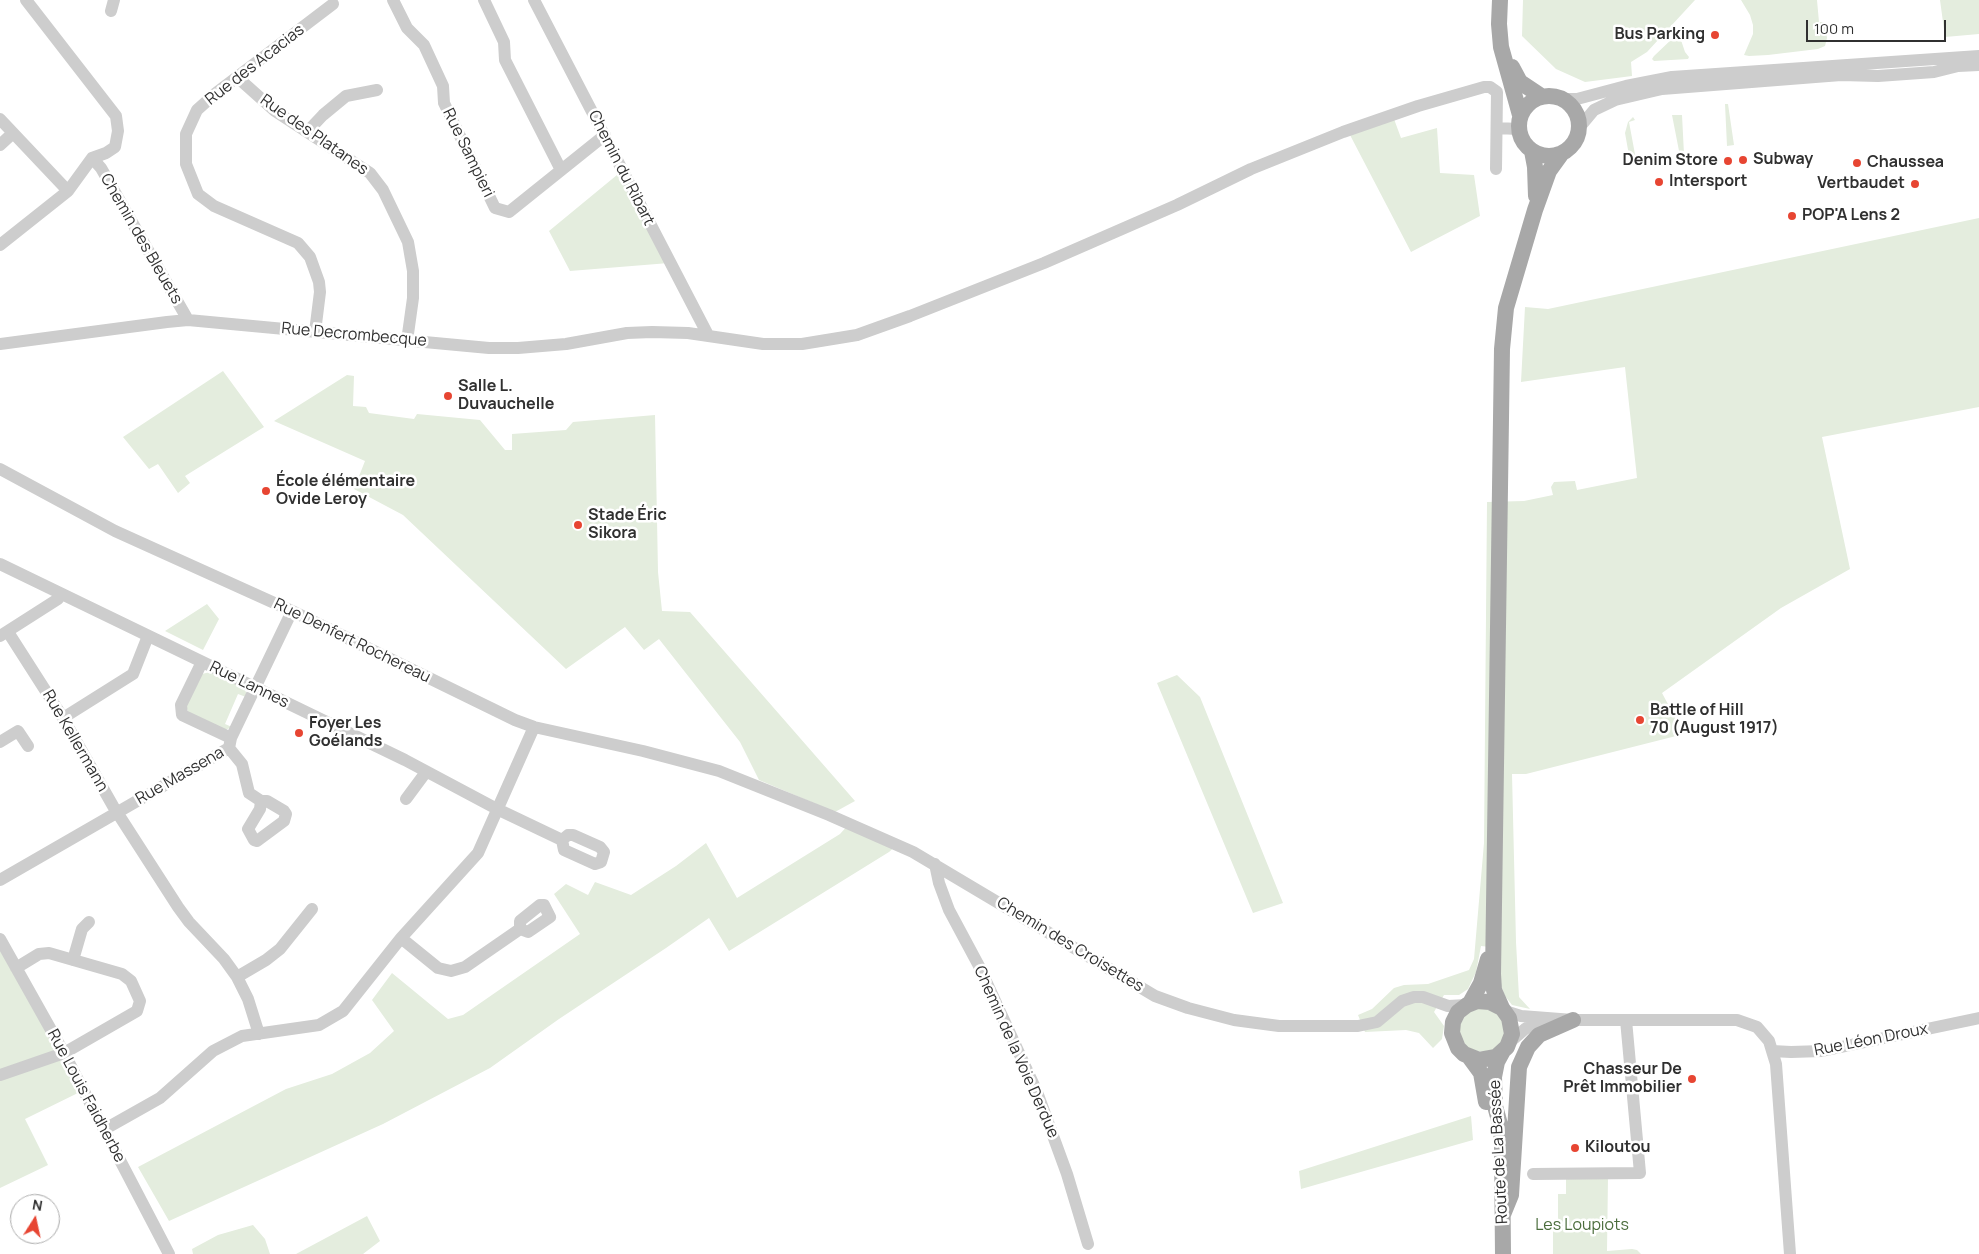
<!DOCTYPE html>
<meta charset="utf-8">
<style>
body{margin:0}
#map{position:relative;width:1979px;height:1254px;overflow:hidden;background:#fff;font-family:Manrope,sans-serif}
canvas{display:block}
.north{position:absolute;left:10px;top:1194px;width:50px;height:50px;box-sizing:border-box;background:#fff;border:1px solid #acacac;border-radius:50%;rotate:10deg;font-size:14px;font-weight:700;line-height:20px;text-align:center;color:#303030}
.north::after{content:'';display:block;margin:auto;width:18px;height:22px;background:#e74532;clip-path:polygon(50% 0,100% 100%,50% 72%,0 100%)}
.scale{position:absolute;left:1806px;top:20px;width:140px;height:22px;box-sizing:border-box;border:2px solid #303030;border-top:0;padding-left:6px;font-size:15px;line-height:18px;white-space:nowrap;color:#303030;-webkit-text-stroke:4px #fff;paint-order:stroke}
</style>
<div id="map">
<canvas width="1979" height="1254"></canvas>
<div class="north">N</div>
<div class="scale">100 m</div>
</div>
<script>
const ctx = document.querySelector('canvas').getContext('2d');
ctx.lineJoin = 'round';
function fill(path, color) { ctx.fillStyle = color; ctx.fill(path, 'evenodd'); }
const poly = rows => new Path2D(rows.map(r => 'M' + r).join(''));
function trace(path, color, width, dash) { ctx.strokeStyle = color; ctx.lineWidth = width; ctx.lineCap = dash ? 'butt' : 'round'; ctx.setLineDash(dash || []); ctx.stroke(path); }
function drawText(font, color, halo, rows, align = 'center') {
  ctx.font = font + ' Manrope,sans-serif'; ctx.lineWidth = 5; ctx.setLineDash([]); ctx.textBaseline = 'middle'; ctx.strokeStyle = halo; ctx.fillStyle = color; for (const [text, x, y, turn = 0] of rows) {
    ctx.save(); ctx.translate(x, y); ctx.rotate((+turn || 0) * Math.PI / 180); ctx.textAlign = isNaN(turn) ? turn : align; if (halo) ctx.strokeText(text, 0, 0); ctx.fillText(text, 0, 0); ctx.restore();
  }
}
fill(poly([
 [1523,0,1695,0,1647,52,1631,62,1632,76,1585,82,1556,69,1522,36],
 [1741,0,1817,0,1819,22,1825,22,1827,38,1825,46,1818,49,1768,55,1749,56,1744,55,1753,34,1753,25,1750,15],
 [1940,0,1979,0,1979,34,1945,37],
 [1674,37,1677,37,1681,40,1685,52,1689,57,1688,59,1654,61,1652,59,1654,56],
 [1725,104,1728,104,1734,145,1727,146],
 [1672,115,1682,115,1684,154,1680,156],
 [1633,117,1635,120,1629,122,1637,165,1630,161,1625,133,1628,122],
 [1394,119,1401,138,1437,128,1440,173,1474,175,1480,216,1411,252,1350,135],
 [623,170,669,263,570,271,549,231],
 [1979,218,1979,407,1822,437,1850,569,1781,608,1662,693,1684,734,1526,774,1512,774,1516,942,1519,997,1530,1009,1512,1005,1505,996,1498,978,1500,948,1481,946,1476,972,1468,989,1459,995,1444,995,1434,1012,1444,1026,1442,1039,1433,1048,1419,1033,1406,1030,1365,1032,1358,1015,1372,1009,1394,988,1404,985,1428,984,1469,970,1474,959,1484,843,1487,502,1524,501,1553,495,1551,487,1554,482,1575,481,1577,490,1637,478,1625,367,1521,382,1525,307,1548,309],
 [223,371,264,427,185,476,190,483,178,493,158,464,149,469,123,437],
 [347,375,354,376,353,406,366,407,369,413,414,419,417,414,480,420,505,450,512,450,512,434,566,430,573,422,655,415,658,572,662,611,690,612,855,801,835,812,759,780,740,742,659,639,644,650,625,627,566,669,403,515,354,489,365,461,274,421],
 [207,604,219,619,203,650,165,631],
 [210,672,244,688,247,694,246,697,238,694,225,724,232,727,223,731,189,714,186,706,202,674],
 [1177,675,1200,697,1283,903,1253,913,1157,683],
 [849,824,897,845,889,852,729,951,709,918,666,948,559,1019,490,1068,383,1124,169,1221,138,1167,286,1089,332,1074,370,1053,394,1031,372,1000,392,973,448,1019,463,1015,580,934,554,894,566,884,588,895,595,882,631,895,676,866,706,843,737,898,840,834],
 [0,939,82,1091,25,1119,48,1165,0,1188],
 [1478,1006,1501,1014,1506,1037,1493,1052,1469,1051,1457,1030,1469,1009],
 [1471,1116,1473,1140,1301,1189,1299,1171],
 [1608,1177,1607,1251,1632,1249,1637,1250,1641,1254,1553,1254,1553,1221,1558,1221,1558,1194,1566,1194,1566,1178],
 [367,1216,380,1241,363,1254,296,1254],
 [253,1225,265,1239,270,1254,193,1254,192,1249,218,1235]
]), '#e4edde');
trace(poly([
 [393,0,407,28,424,45,443,86,444,103,495,208,509,212,605,135],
 [484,0,504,42,505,60,561,170],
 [534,0,708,335],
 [111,11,114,0],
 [237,77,275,111,370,173,383,190,408,242,413,271,413,298,407,341],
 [1564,99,1577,99,1626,86,1672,77,1979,56],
 [0,119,68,191],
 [1497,128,1518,129],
 [1579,128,1594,110,1615,100,1662,89,1841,75,1878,76,1934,72,1958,66,1979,65],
 [307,132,323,115,346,96,377,90],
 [0,145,13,133],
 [92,158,101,168,188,320],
 [0,245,68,191,92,158,106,153,115,147,118,131,116,116,26,0],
 [315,332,320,292,319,282,310,257,298,243,214,206,198,194,186,164,186,134,197,110,216,93,333,4],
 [0,344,167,322,188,320,489,348,518,348,566,344,627,333,652,332,688,333,763,344,802,344,857,335,910,316,1044,263,1177,205,1251,169,1343,132,1418,106,1484,87,1490,87,1497,92,1496,169],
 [0,469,115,531,292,611,515,720,534,727,643,751,719,771,829,815,913,852,1155,996,1188,1008,1234,1020,1279,1026,1358,1026,1377,1022,1402,1001,1414,997,1423,997,1448,1006,1467,1005],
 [0,564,405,760,497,809,562,840],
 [8,632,63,718,113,806,178,907,189,922,224,959,237,977,248,999,259,1034],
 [0,636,58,599,61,594],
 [202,662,181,705,182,715,231,738],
 [63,718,133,674,148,636],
 [0,742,18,731,28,746],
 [229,748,242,764,249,793,261,801,267,801,284,811,286,814,284,821,257,841,254,840,248,829,260,809,261,801],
 [406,799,426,772],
 [568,835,573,835,600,847,604,852,601,862,595,864,564,850,562,840,568,835],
 [935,864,939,883,949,910,979,966,1037,1092,1067,1174,1088,1244],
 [0,880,229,748,231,738,292,611],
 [540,905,544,905,550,917,528,932,520,929,520,921,540,905],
 [401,938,438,968,451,971,465,967,520,929],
 [0,939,64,1053,169,1254],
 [73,960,82,929,89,922],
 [237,977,266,960,280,949,312,909],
 [1505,1011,1521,1016,1573,1020,1737,1020,1757,1027,1769,1041,1772,1051,1791,1052,1822,1051,1979,1018],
 [1510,1042,1525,1029,1544,1018],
 [1772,1051,1776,1064,1790,1254],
 [0,1075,64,1053,137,1011,140,1001,131,981,122,974,49,953,39,954,16,968],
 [105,1129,160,1098,213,1051,242,1036,319,1025,343,1011,401,938,478,853,534,727],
 [1533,1174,1640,1173,1626,1020]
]), '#cdcdcd', 12);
trace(poly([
 [1500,0,1499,24,1501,47,1520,115],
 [1512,67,1520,82,1541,96],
 '1519 126a30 30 0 1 1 60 0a30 30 0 1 1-60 0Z',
 [1532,151,1535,167,1536,196],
 [1470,1003,1481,983,1488,959],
 [1502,1008,1490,1002,1477,1001,1467,1005,1458,1012,1453,1022,1452,1033,1458,1048,1464,1054,1479,1060,1496,1057,1507,1047,1512,1034,1509,1018,1502,1008,1494,990,1493,974,1502,349,1506,308,1535,210,1549,171,1562,153],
 [1470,1058,1481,1073,1486,1102],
 [1502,1217,1511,1195,1519,1067,1528,1047,1539,1035,1573,1020],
 [1503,1254,1502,1146,1501,1128,1495,1106,1494,1077,1497,1062,1503,1051]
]), '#a8a8a8', 16);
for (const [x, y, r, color] of [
 [1715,35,5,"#e74532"],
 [1743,160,5,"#e74532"],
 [1728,161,5,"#e74532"],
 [1857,163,5,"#e74532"],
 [1659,182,5,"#e74532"],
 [1915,184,5,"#e74532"],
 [1792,216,5,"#e74532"],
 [448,396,5,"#e74532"],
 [266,491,5,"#e74532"],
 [578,525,5,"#e74532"],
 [1640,720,5,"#e74532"],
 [299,733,5,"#e74532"],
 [1692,1079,5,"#e74532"],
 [1575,1148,5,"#e74532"]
]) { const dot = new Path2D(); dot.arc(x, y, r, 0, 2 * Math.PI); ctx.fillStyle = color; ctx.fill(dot); trace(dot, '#fff', 2); }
drawText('bold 16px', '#303030', '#fff', [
 ["Bus Parking",1705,35,"right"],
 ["Subway",1753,160],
 ["Denim Store",1718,161,"right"],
 ["Chaussea",1867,163],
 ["Intersport",1669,182],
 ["Vertbaudet",1905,184,"right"],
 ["POP'A Lens 2",1802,216],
 ["Salle L.",458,387],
 ["Duvauchelle",458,405],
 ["École élémentaire",276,482],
 ["Ovide Leroy",276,500],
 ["Stade Éric",588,516],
 ["Sikora",588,534],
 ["Battle of Hill",1650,711],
 ["70 (August 1917)",1650,729],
 ["Foyer Les",309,724],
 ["Goélands",309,742],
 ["Chasseur De",1682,1070,"right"],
 ["Prêt Immobilier",1682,1088,"right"],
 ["Kiloutou",1585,1148]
], 'left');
drawText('16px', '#303030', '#fff', [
 ["Rue des Acacias",255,65,-38],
 ["Rue des Platanes",314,135,35],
 ["Rue Sampieri",468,153,64],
 ["Chemin du Ribart",621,168,63],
 ["Chemin des Bleuets",141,239,60],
 ["Rue Decrombecque",354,335,5],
 ["Rue Denfert Rochereau",352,641,26],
 ["Rue Lannes",249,685,26],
 ["Rue Kellermann",75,741,60],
 ["Rue Massena",180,776,-30],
 ["Chemin des Croisettes",1070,945,31],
 ["Rue Léon Droux",1871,1040,-11],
 ["Chemin de la Voie Derdue",1016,1052,66],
 ["Rue Louis Faidherbe",86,1096,62],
 ["Route de La Bassée",1499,1152,-93]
]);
drawText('16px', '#4b6d3c', '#fff', [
 ["Les Loupiots",1582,1226]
]);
</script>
